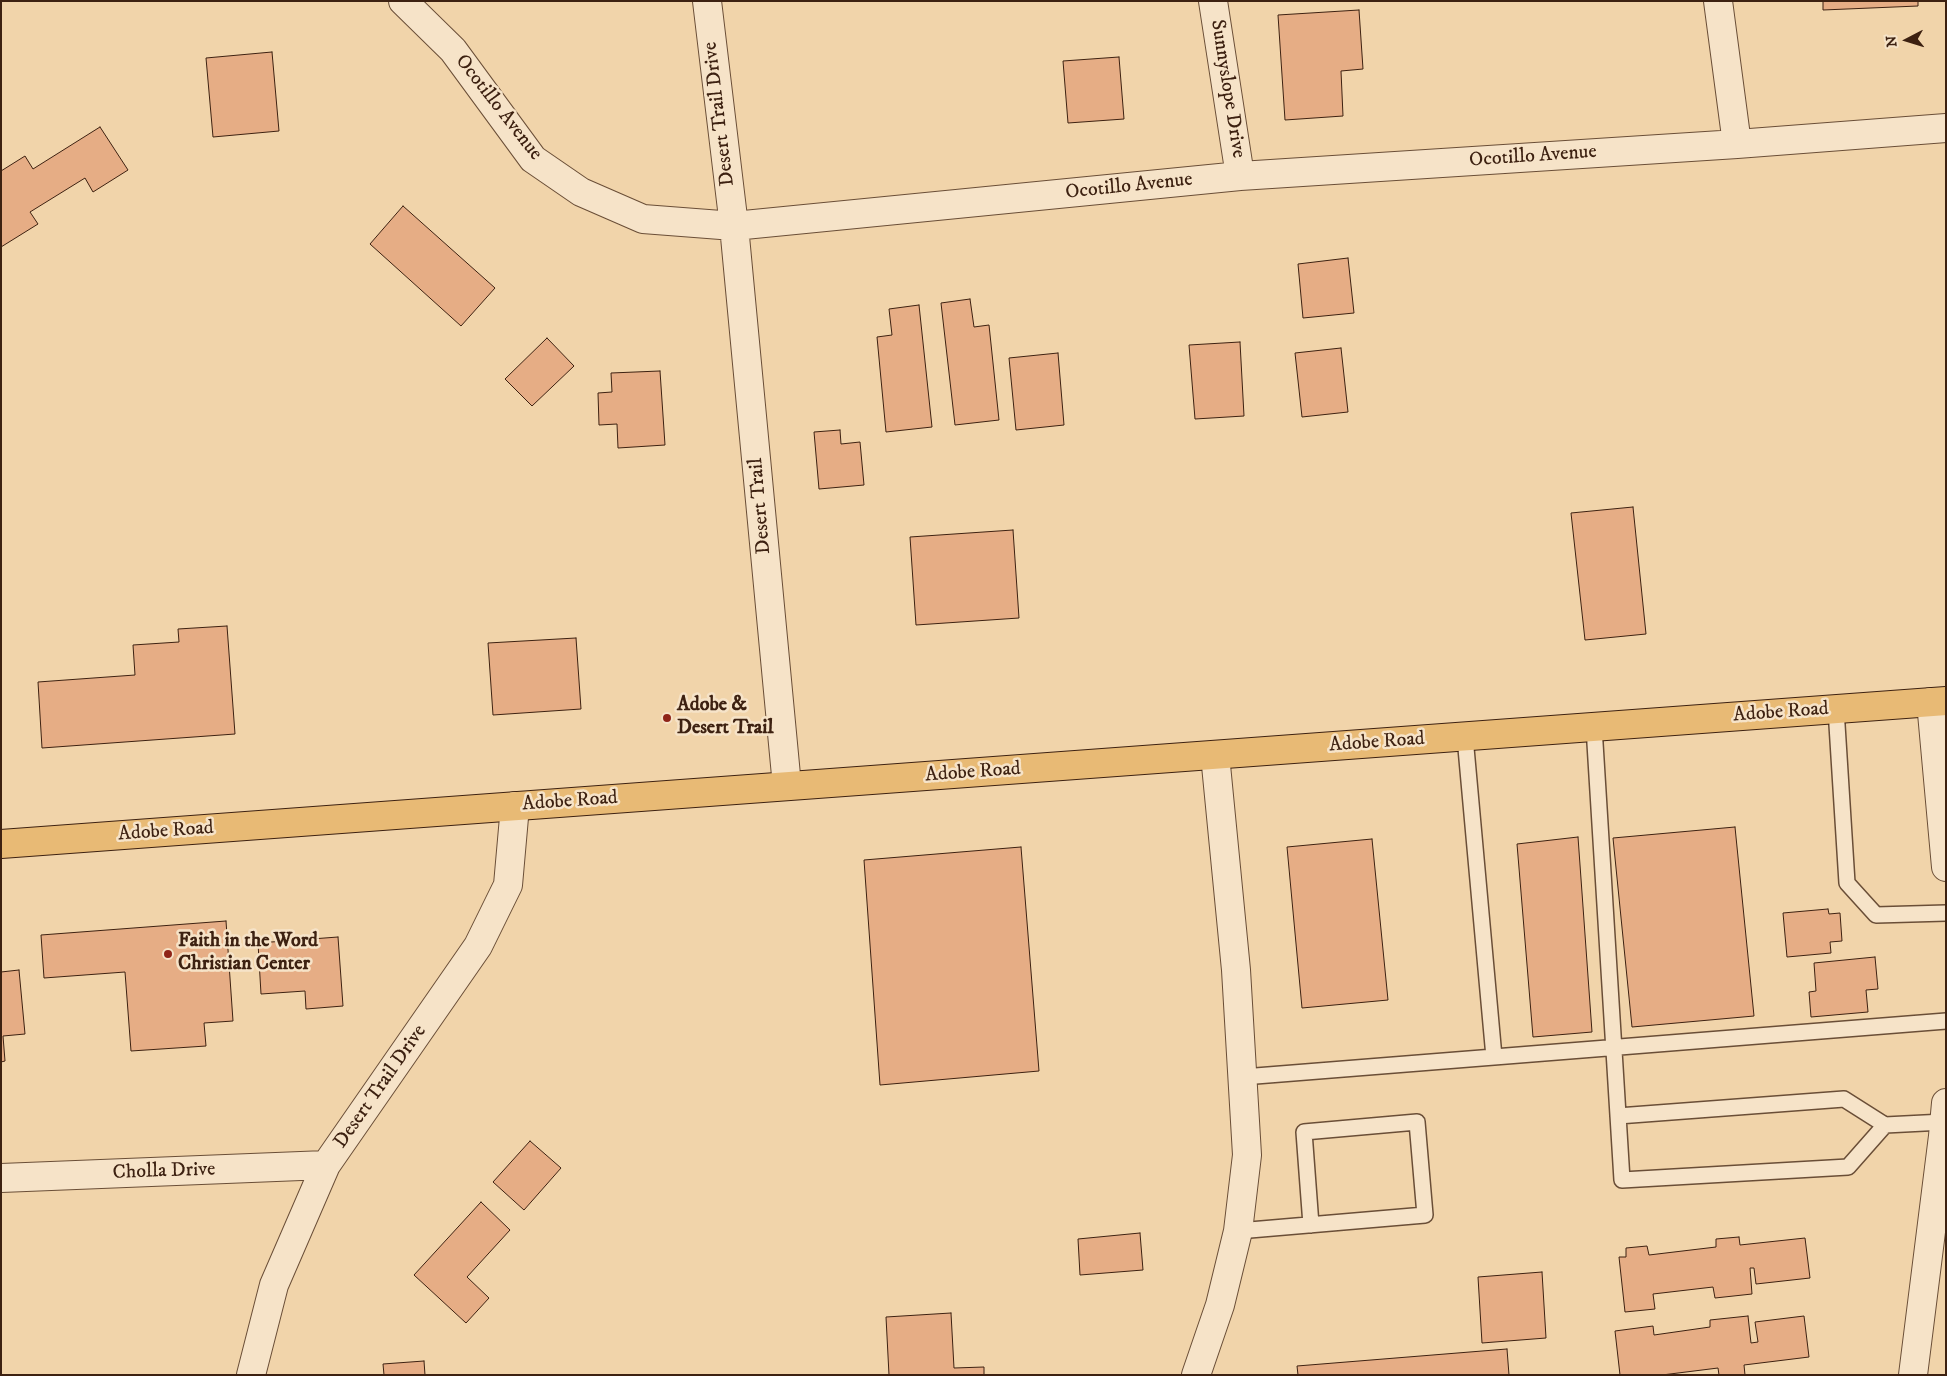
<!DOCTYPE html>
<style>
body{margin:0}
#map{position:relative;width:1947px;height:1376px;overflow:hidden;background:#f1d4aa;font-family:"IM FELL DW Pica",serif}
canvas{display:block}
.frame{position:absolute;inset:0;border:2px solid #3d2111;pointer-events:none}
.north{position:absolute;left:1882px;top:15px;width:50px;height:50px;-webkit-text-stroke:4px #f6e3c8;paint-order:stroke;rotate:265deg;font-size:14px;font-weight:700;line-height:20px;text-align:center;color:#3d2111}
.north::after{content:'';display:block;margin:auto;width:18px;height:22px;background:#3d2111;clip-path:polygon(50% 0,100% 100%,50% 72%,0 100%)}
</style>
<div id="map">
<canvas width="1947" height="1376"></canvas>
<div class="frame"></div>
<div class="north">N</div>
</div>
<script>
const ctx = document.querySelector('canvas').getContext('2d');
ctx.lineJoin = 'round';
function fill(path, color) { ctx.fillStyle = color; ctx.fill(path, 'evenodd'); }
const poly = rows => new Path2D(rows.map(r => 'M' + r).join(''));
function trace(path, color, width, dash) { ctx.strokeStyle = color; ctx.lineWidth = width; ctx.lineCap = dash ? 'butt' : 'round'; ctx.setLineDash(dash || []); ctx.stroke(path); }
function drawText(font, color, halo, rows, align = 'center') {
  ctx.font = font + ' "IM FELL DW Pica",serif'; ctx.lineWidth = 5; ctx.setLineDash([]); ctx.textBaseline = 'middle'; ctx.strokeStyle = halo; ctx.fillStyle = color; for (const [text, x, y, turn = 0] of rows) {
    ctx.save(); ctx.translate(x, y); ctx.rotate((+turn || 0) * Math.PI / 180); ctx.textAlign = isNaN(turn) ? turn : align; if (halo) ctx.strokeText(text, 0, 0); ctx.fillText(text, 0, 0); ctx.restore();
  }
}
const building = poly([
 [1823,1,1918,1,1918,6,1823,10,1823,1],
 [1359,10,1363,69,1341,71,1343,116,1285,120,1278,15,1359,10],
 [272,52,279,131,213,137,206,58,272,52],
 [1119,57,1124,119,1068,123,1063,61,1119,57],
 [100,127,128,170,93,192,85,178,30,212,38,224,1,247,1,171,25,156,33,169,100,127],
 [403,206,495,288,461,326,370,244,403,206],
 [1348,258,1354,313,1303,318,1298,264,1348,258],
 [970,299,974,327,989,325,999,420,955,425,941,303,970,299],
 [919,305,932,427,886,432,877,337,892,335,889,309,919,305],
 [547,338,574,366,532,406,505,379,547,338],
 [1240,342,1244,416,1195,419,1189,345,1240,342],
 [1341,348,1348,412,1302,417,1295,353,1341,348],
 [1058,353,1064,425,1016,430,1009,358,1058,353],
 [660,371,665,445,618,448,617,424,599,425,598,393,612,392,611,373,660,371],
 [840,430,841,444,860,442,864,485,819,489,814,432,840,430],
 [1633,507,1646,634,1585,640,1571,513,1633,507],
 [1013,530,1019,618,916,625,910,537,1013,530],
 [227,626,235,734,42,748,38,682,135,675,133,645,179,642,178,629,227,626],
 [576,638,581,709,493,715,488,643,576,638],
 [1735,827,1754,1016,1632,1027,1613,838,1735,827],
 [1578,837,1592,1032,1533,1037,1517,844,1578,837],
 [1372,839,1388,1000,1302,1008,1287,847,1372,839],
 [1021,847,1039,1071,880,1085,864,860,1021,847],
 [1828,909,1829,914,1840,913,1842,941,1830,942,1831,953,1787,957,1783,913,1828,909],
 [226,921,233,1021,204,1023,206,1046,131,1051,125,972,44,978,41,935,226,921],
 [338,937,343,1006,306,1009,305,991,261,994,258,943,338,937],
 [1875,957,1878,989,1866,990,1868,1012,1811,1017,1809,992,1816,991,1814,963,1875,957],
 [19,970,25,1034,3,1036,5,1061,1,1062,1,972,19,970],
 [530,1141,561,1168,524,1210,493,1182,530,1141],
 [481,1202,510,1230,467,1277,489,1298,466,1323,414,1275,481,1202],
 [1140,1233,1143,1270,1080,1275,1078,1239,1140,1233],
 [1739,1237,1740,1245,1805,1238,1810,1278,1756,1284,1754,1268,1750,1268,1752,1294,1715,1298,1713,1287,1653,1294,1655,1309,1625,1312,1619,1257,1626,1257,1626,1248,1647,1246,1649,1255,1716,1247,1716,1239,1739,1237],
 [1542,1272,1546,1338,1482,1343,1478,1277,1542,1272],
 [951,1313,954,1368,984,1367,984,1375,889,1375,886,1317,951,1313],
 [1748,1316,1751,1343,1758,1342,1755,1322,1804,1316,1809,1357,1744,1365,1745,1375,1719,1375,1718,1368,1662,1375,1620,1375,1615,1331,1653,1326,1654,1335,1710,1327,1710,1320,1748,1316],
 [1507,1349,1509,1375,1298,1375,1297,1366,1507,1349],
 [424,1361,425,1375,384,1375,383,1364,424,1361]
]);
fill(building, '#e6ad85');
trace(building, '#3d2111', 1);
const lane = poly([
 [1836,709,1847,883,1876,915,1946,913],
 [1594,727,1622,1180,1848,1167,1885,1125],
 [1465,737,1494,1057],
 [1243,1077,1946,1021],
 [1618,1116,1844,1099,1885,1125,1944,1122],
 [1238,1231,1425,1215,1417,1122,1304,1132,1311,1225]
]);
const street = poly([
 [403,1,453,50,533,159,581,192,643,219,734,226,1240,176,1737,144,1946,128],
 [707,1,734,226,787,786],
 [1213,1,1240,176],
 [1718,1,1737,144],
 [1931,702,1946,867],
 [1,1178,326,1165],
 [251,1375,274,1285,326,1165,478,946,508,885,515,806],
 [1196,1375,1220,1305,1238,1231,1247,1155,1236,970,1215,755],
 [1913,1375,1943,1136,1946,1103]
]);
const primary = poly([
 [1,844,1946,701]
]);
trace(lane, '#6a4e37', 18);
trace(street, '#6a4e37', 30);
trace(primary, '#3d2111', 30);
trace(lane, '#f6e3c8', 15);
trace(street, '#f6e3c8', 28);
trace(primary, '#e8ba75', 28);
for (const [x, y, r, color] of [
 [667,718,5,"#8f2418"],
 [168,954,5,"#8f2418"]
]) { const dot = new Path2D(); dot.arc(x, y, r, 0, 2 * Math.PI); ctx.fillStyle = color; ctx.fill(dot); trace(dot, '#f6e3c8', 2); }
drawText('20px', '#3d2111', '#f6e3c8', [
 ["Sunnyslope Drive",1227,89,81],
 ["Ocotillo Avenue",498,108,52],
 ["Desert Trail Drive",720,114,-97],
 ["Ocotillo Avenue",1533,157,-4],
 ["Ocotillo Avenue",1129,187,-6],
 ["Desert Trail",761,506,-95],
 ["Adobe Road",1781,713,-4],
 ["Adobe Road",1377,743,-4],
 ["Adobe Road",973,773,-4],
 ["Adobe Road",570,802,-4],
 ["Adobe Road",166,832,-4],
 ["Desert Trail Drive",381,1087,-55],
 ["Cholla Drive",164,1172,-2]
]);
drawText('bold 20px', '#3d2111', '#f6e3c8', [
 ["Adobe &",677,706],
 ["Desert Trail",677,729],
 ["Faith in the Word",178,942],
 ["Christian Center",178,965]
], 'left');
</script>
